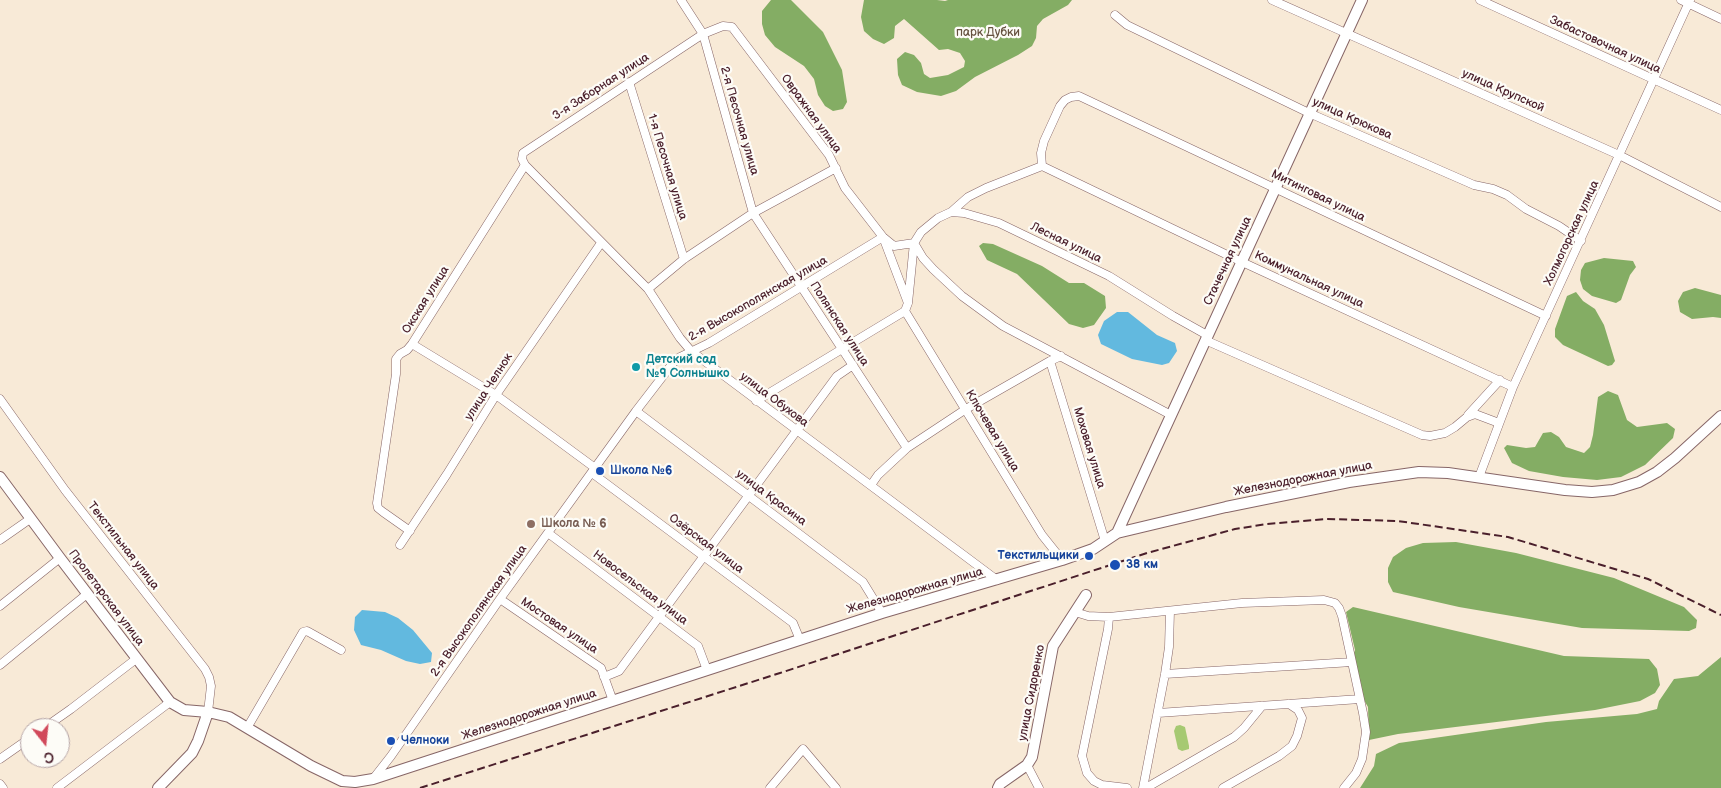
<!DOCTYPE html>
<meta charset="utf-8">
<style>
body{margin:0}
#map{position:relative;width:1721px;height:788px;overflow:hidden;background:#f8ead7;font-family:"Balsamiq Sans",sans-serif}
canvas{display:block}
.north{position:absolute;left:20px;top:718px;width:50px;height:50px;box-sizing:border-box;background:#fdfcf7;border:1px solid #b5a4a5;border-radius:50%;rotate:164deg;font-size:14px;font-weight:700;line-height:20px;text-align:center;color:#4a1f2b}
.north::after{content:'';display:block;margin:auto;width:18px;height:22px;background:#d1495b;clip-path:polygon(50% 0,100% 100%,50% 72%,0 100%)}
</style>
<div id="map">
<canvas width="1721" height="788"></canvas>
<div class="north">С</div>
</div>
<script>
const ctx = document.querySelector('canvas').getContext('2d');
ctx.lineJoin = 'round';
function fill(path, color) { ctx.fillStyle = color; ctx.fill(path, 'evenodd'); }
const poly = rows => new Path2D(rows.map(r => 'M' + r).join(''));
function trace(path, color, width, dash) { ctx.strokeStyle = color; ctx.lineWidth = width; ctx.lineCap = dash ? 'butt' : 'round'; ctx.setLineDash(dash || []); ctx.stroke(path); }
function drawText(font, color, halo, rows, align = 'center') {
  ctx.font = font + ' "Balsamiq Sans",sans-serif'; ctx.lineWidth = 4.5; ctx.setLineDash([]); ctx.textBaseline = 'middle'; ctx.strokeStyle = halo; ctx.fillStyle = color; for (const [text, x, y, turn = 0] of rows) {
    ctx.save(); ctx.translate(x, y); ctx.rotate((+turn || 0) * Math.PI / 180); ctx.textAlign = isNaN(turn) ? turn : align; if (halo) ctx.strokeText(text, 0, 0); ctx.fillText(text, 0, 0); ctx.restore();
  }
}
fill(poly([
 [1180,725,1185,727,1189,746,1189,749,1182,751,1178,749,1174,731,1176,726]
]), '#a6c972');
fill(poly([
 [771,0,791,0,823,32,842,70,847,102,843,109,833,111,825,106,818,95,814,79,804,66,775,47,765,35,762,24,762,11],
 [864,0,937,0,945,1,948,0,1072,0,1068,5,1043,19,1037,26,1036,38,1032,46,1018,55,975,77,956,91,941,96,917,92,902,85,898,75,897,59,905,52,914,55,921,63,924,74,930,78,948,75,964,67,965,61,960,53,948,49,939,50,904,19,895,26,894,38,884,44,873,39,864,31,861,17],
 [983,243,993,244,1042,266,1069,283,1084,283,1105,296,1106,308,1094,325,1083,328,1069,324,1017,274,987,260,979,246],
 [1604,258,1633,261,1636,267,1630,275,1621,300,1616,303,1592,296,1583,289,1580,280,1581,270,1585,263],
 [1695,288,1721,295,1721,318,1713,317,1692,319,1680,312,1678,301,1683,292],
 [1576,292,1583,301,1595,309,1604,325,1615,361,1612,365,1608,366,1563,345,1555,337,1555,329,1567,296],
 [1608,391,1618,395,1627,420,1637,427,1667,423,1675,429,1673,438,1645,465,1621,477,1597,480,1563,477,1529,471,1512,463,1504,448,1507,445,1526,448,1535,447,1543,433,1551,432,1559,437,1566,447,1584,453,1590,447,1593,435,1598,397],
 [1456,542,1516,553,1614,578,1684,607,1697,620,1696,628,1689,631,1582,628,1459,607,1393,592,1388,582,1388,568,1393,557,1406,548,1423,543],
 [1353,607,1564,656,1649,659,1657,669,1660,685,1655,693,1640,701,1595,710,1398,734,1369,740,1368,707,1361,695,1353,656,1355,650,1346,612],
 [1721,657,1721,788,1360,788,1374,766,1376,754,1399,743,1546,722,1637,714,1657,709,1659,701,1674,679,1698,676]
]), '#84ad64');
fill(poly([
 [1117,312,1128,312,1157,335,1175,343,1177,351,1169,363,1162,365,1132,359,1101,344,1098,335,1104,321],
 [362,610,385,612,398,618,413,630,432,653,431,662,420,664,406,661,381,650,361,645,354,630,355,617]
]), '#62b9df');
const minor = poly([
 [681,0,703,34,753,213,907,448],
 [1272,0,1619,155,1721,207],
 [1480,0,1721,110],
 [1681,0,1721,19],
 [1115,15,1127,25,1309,113,1474,185,1493,189,1507,195,1526,209,1559,226,1581,241],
 [629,82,684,259],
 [1042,166,1041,153,1044,141,1060,106,1065,100,1071,97,1079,96,1546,316],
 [1042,166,1242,262,1513,387],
 [951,212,968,197,986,188,1042,166],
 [648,289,684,259,753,213,836,168],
 [905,311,908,303,914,243,921,232,938,218,951,212,964,213,999,223,1109,276,1173,316,1207,335],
 [905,311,1042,535,1062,560],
 [1205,340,1422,435,1430,436,1445,433,1455,427,1467,417,1475,414,1499,423],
 [412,344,496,395,595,468],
 [1050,361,1105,541],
 [0,399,65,490,205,669,209,677,211,686,208,712],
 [756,401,905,311],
 [636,411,863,582,882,613],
 [1468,415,1500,380],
 [592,473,793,623,800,640],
 [1479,477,1513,387,1690,0],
 [871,485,878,475,907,448,966,409,1050,361,1061,356],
 [410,531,383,512,378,508,377,503,396,374,396,359,400,354,407,350,412,344,525,165],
 [548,533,698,646,707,670],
 [0,540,30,519],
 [400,545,447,474,496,395,601,243],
 [997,580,691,351,680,338,648,289,525,165,522,159,523,153,703,34,723,26,732,27,829,155,845,188,883,237,894,246,914,243,923,258,933,269,962,296,1003,326,1171,415],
 [500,599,601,668,613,701],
 [0,606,60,558],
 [1075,612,1088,616,1109,617,1242,603,1324,600,1335,603,1339,608,1342,616,1363,713,1366,732,1362,759,1356,773,1344,788],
 [1109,617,1108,629,1082,756,1087,773,1094,781,1102,785,1127,788],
 [0,665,87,594],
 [1165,674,1352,662],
 [604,677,619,671,837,376,853,365],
 [1158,713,1360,699],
 [44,728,71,709,136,659],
 [247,728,303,632,307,631,341,650],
 [0,759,30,738],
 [1027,765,1039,788],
 [373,779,391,756,500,599,636,411,673,363,680,357,709,343,883,237,908,303],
 [0,784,3,788],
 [57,788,170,702],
 [770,788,803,749,836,788],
 [1143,788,1165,674,1169,647,1170,611],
 [1146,788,1234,737,1244,728,1262,706],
 [1223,788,1279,756,1292,746,1297,736,1302,718,1298,710,1289,704]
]);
const tertiary = poly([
 [0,477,60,558,170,702,184,710,208,712,229,717,311,766,342,781,355,782,373,779,882,613,1062,560,1093,549,1117,533,1226,507,1349,482,1419,472,1448,473,1565,490,1592,492,1613,490,1639,482,1657,472,1675,458,1721,416],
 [1117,533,1362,0],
 [158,788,192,753,198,741,208,712],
 [998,788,1000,784,1027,765,1032,757,1053,646,1086,595]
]);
trace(minor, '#876667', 9);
trace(tertiary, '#876667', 12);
trace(minor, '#fff', 8);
trace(tertiary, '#fff', 10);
trace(poly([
 [420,788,780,673,1147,553,1235,529,1267,524,1327,519,1398,521,1508,537,1648,579,1721,615]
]), '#4a1f2b', 2, [8, 4]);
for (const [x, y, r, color] of [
 [636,367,5,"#0f9aa8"],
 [600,471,5,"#1a4fb4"],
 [531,524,5,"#8d6e63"],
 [1089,556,5,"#1a4fb4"],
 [1115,565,6,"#1a4fb4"],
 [391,741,5,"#1a4fb4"]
]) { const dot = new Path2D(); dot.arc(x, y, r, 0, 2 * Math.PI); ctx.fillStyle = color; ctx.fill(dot); trace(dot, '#fdfcf7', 2); }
drawText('12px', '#665240', '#fdfcf7', [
 ["парк Дубки",988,33]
]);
drawText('12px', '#4a1f2b', '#fdfcf7', [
 ["Забастовочная улица",1605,45,25],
 ["3-я Заборная улица",601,87,-33],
 ["улица Крупской",1503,91,24],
 ["Овражная улица",811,114,54],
 ["улица Крюкова",1352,119,24],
 ["2-я Песочная улица",739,121,74],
 ["1-я Песочная улица",667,167,73],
 ["Митинговая улица",1318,196,26],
 ["Холмогорская улица",1572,233,-65],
 ["Лесная улица",1066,243,26],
 ["Стачечная улица",1228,261,-65],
 ["Коммунальная улица",1309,280,25],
 ["2-я Высокополянская улица",758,299,-30],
 ["Окская улица",426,300,-58],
 ["Полянская улица",839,324,57],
 ["улица Челнок",489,387,-57],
 ["улица Обухова",774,400,37],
 ["Ключевая улица",992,431,59],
 ["Моховая улица",1089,448,73],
 ["Железнодорожная улица",1303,479,-11],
 ["улица Красина",771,498,37],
 ["Озёрская улица",706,544,37],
 ["Текстильная улица",123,546,52],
 ["Новосельская улица",640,588,37],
 ["Железнодорожная улица",915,591,-16],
 ["Пролетарская улица",106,598,53],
 ["2-я Высокополянская улица",479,611,-55],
 ["Мостовая улица",559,626,34],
 ["улица Сидоренко",1032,693,-79],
 ["Железнодорожная улица",529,715,-18]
]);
drawText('bold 12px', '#0d838f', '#fdfcf7', [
 ["Детский сад",646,360],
 ["№9 Солнышко",646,374]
], 'left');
drawText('bold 12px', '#164399', '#fdfcf7', [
 ["Школа №6",610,471],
 ["Текстильщики",1079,556,"right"],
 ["38 км",1126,565],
 ["Челноки",401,741]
], 'left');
drawText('bold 12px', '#785e54', '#fdfcf7', [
 ["Школа № 6",541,524]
], 'left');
</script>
